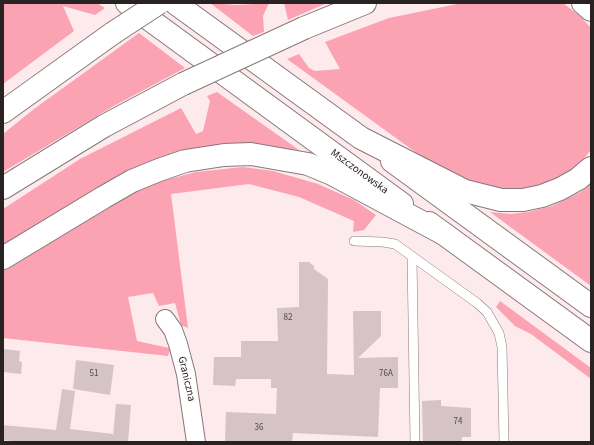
<!DOCTYPE html>
<style>
body{margin:0}
#map{position:relative;width:594px;height:445px;overflow:hidden;background:#fdeaed;font-family:"Source Sans 3",sans-serif}
canvas{display:block}
.frame{position:absolute;inset:0;border:4px solid #292223;pointer-events:none}
</style>
<div id="map">
<canvas width="594" height="445"></canvas>
<div class="frame"></div>
</div>
<script>
const ctx = document.querySelector('canvas').getContext('2d');
ctx.lineJoin = 'round';
function fill(path, color) { ctx.fillStyle = color; ctx.fill(path, 'evenodd'); }
const poly = rows => new Path2D(rows.map(r => 'M' + r).join(''));
function trace(path, color, width, dash) { ctx.strokeStyle = color; ctx.lineWidth = width; ctx.lineCap = dash ? 'butt' : 'round'; ctx.setLineDash(dash || []); ctx.stroke(path); }
function drawText(font, color, halo, rows, align = 'center') {
  ctx.font = font + ' "Source Sans 3",sans-serif'; ctx.lineWidth = 3.5; ctx.setLineDash([]); ctx.textBaseline = 'middle'; ctx.strokeStyle = halo; ctx.fillStyle = color; for (const [text, x, y, turn = 0] of rows) {
    ctx.save(); ctx.translate(x, y); ctx.rotate((+turn || 0) * Math.PI / 180); ctx.textAlign = isNaN(turn) ? turn : align; if (halo) ctx.strokeText(text, 0, 0); ctx.fillText(text, 0, 0); ctx.restore();
  }
}
fill(poly([
 [3,3,97,3,105,8,95,15,63,6,74,31,3,84],
 [210,3,237,5,269,3,263,16,264,32,253,36],
 [284,3,327,3,288,20],
 [462,3,563,3,581,17,591,28,591,150,576,168,558,179,539,187,504,191,460,178,418,154,287,59,299,54,309,68,315,71,340,69,325,42,389,18],
 [139,33,185,68,112,107,3,172,3,134,34,109],
 [217,92,299,150,251,145,219,145,3,247,3,209,80,159,181,108,196,134,203,131,210,101,207,96],
 [243,167,273,171,318,184,354,200,376,215,364,230,353,232,354,221,299,197,249,184,171,194,188,328,181,325,175,303,159,306,153,293,128,297,137,341,169,348,170,350,168,356,3,338,3,270,135,192,158,182,196,172],
 [591,183,591,286,490,212,511,214,528,212,552,206,581,192],
 [500,301,591,368,591,379,531,334,515,326,496,307]
]), '#fba2b3');
fill(poly([
 [299,262,309,262,314,266,314,269,328,279,327,374,354,375,353,311,381,311,381,336,358,358,398,357,398,388,380,388,378,437,293,433,292,442,225,442,226,412,276,414,277,388,271,388,271,379,236,379,235,386,213,385,214,357,241,357,241,341,278,341,277,308,299,307],
 [3,349,20,351,19,361,22,362,21,374,3,372],
 [76,360,114,365,110,395,73,389],
 [62,389,75,391,70,429,113,434,113,437,116,404,131,405,128,442,21,442,3,440,3,425,56,430],
 [441,400,441,406,471,408,471,437,462,437,462,441,423,442,422,401]
]), '#d5c3c5');
const lane = poly([
 [354,241,383,242,395,244,477,303,487,312,499,333,502,347,504,442],
 [412,258,415,442]
]);
const street = poly([
 [165,319,173,330,178,344,186,374,196,442]
]);
const secondary = poly([
 [127,3,402,204],
 [392,161,591,306],
 [429,223,591,341]
]);
const primary = poly([
 [175,3,361,138,465,191,501,200,523,200,542,196,560,189,578,179,591,168],
 [583,3,591,10],
 [304,28,365,3],
 [3,112,113,33],
 [3,188,104,126,183,84],
 [3,258,104,197,132,181,159,170,185,161,224,155,251,154,308,164,332,174,444,234]
]);
trace(lane, '#88787a', 10);
trace(street, '#88787a', 20);
trace(secondary, '#88787a', 24);
trace(primary, '#88787a', 24);
trace(lane, '#fff', 9);
trace(street, '#fff', 18);
trace(secondary, '#fff', 22);
trace(primary, '#fff', 22);
const primaryBridge = poly([
 [113,33,159,3],
 [183,84,304,28]
]);
trace(primaryBridge, '#88787a', 24, []);
trace(primaryBridge, '#fff', 22);
drawText('9px', '#544a4c', null, [
 ["82",288,318],
 ["51",94,374],
 ["76A",386,374],
 ["74",458,422],
 ["36",259,428]
]);
drawText('11px', '#292223', '#fdfdfd', [
 ["Mszczonowska",359,172,36],
 ["Graniczna",186,379,77]
]);
</script>
